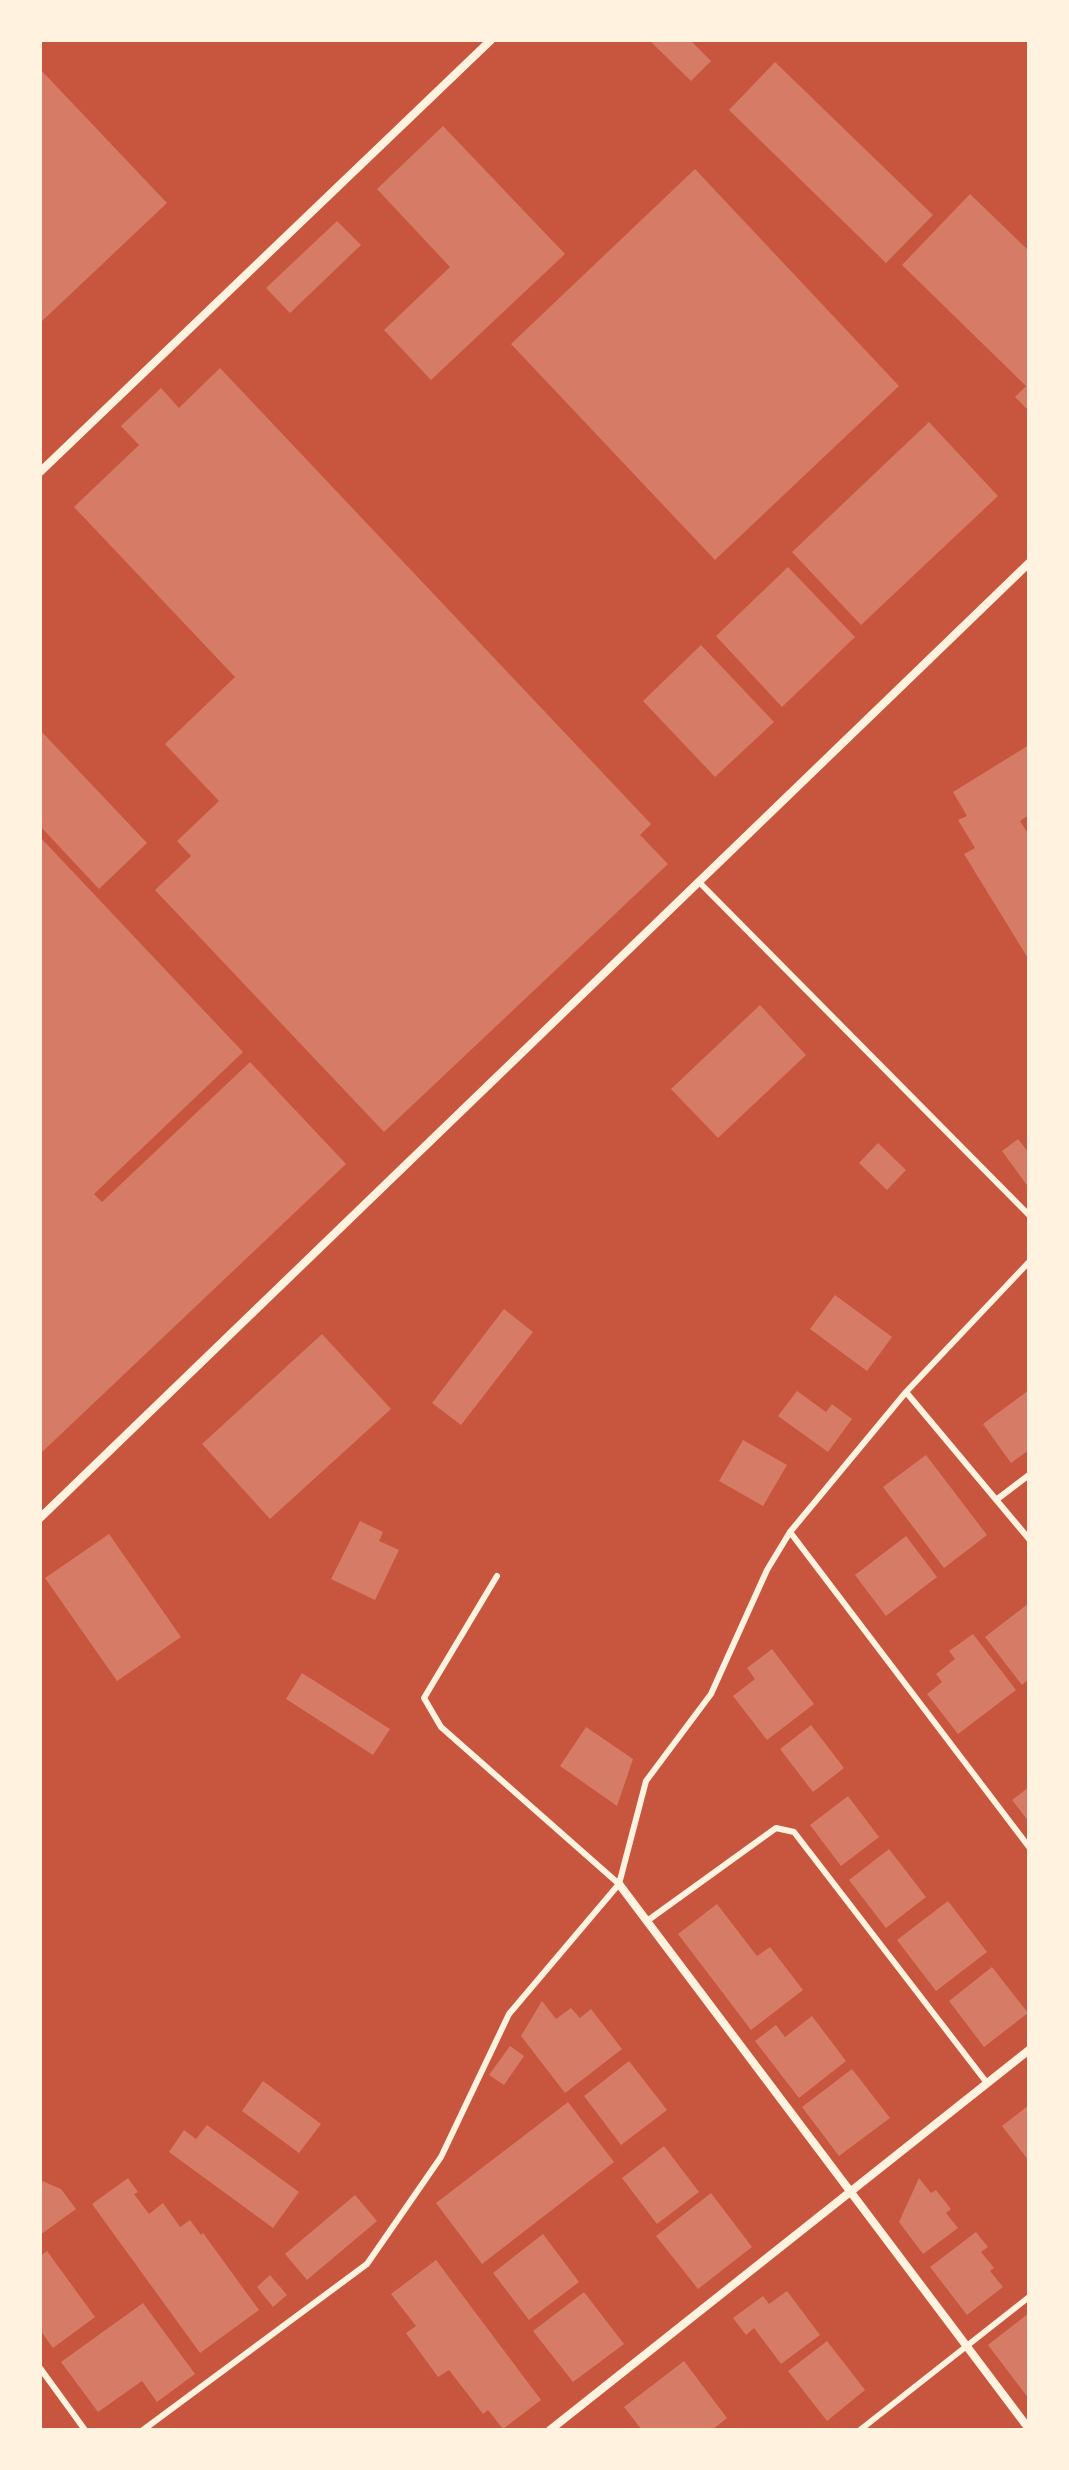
<!DOCTYPE html>
<style>
body{margin:0}
#map{position:relative;width:1069px;height:2470px;overflow:hidden;background:#c8553d;font-family:Merriweather,serif}
canvas{display:block}
.frame{position:absolute;inset:0;border:42px solid #fff3e0;pointer-events:none}
</style>
<div id="map">
<canvas width="1069" height="2470"></canvas>
<div class="frame"></div>
</div>
<script>
const ctx = document.querySelector('canvas').getContext('2d');
ctx.lineJoin = 'round';
function fill(path, color) { ctx.fillStyle = color; ctx.fill(path, 'evenodd'); }
const poly = rows => new Path2D(rows.map(r => 'M' + r).join(''));
function trace(path, color, width, dash) { ctx.strokeStyle = color; ctx.lineWidth = width; ctx.lineCap = dash ? 'butt' : 'round'; ctx.setLineDash(dash || []); ctx.stroke(path); }
fill(poly([
 [649,40,690,40,711,61,691,81],
 [775,62,933,215,886,263,729,110],
 [40,69,167,203,40,323],
 [443,126,565,254,431,380,384,330,450,267,377,189],
 [695,169,899,386,715,560,511,344],
 [970,194,1029,251,1029,411,1015,397,1026,386,902,265],
 [337,221,361,245,290,313,266,288],
 [220,368,651,824,640,835,668,864,384,1132,155,890,191,856,177,841,219,801,165,744,235,677,74,507,139,445,121,426,161,388,179,408],
 [929,422,998,496,861,625,792,552],
 [788,567,855,637,782,707,716,636],
 [701,645,774,722,715,777,643,701],
 [40,730,147,843,99,889,40,826],
 [1029,745,1029,815,1020,821,1029,835,1029,960,964,854,975,848,958,820,967,816,953,792],
 [40,837,243,1052,94,1194,102,1202,250,1062,346,1164,40,1454],
 [760,1005,806,1055,718,1138,671,1089],
 [1018,1139,1029,1153,1029,1188,1002,1151],
 [878,1143,906,1170,887,1190,859,1163],
 [835,1295,892,1337,867,1371,810,1329],
 [504,1309,533,1332,461,1425,432,1403],
 [322,1334,391,1409,270,1519,202,1444],
 [1029,1390,1029,1450,1011,1463,983,1424],
 [797,1391,826,1412,832,1404,852,1419,828,1452,778,1416],
 [743,1440,787,1465,763,1506,719,1481],
 [926,1455,987,1535,944,1568,883,1487],
 [360,1521,383,1532,379,1541,399,1550,375,1600,331,1579],
 [109,1534,181,1637,117,1681,45,1578],
 [906,1536,937,1577,886,1616,855,1575],
 [1029,1603,1029,1679,1022,1685,985,1637],
 [973,1634,1016,1690,958,1734,927,1694,942,1682,936,1674,955,1659,949,1651],
 [772,1649,814,1704,767,1740,733,1696,755,1679,747,1668],
 [302,1673,390,1729,373,1755,286,1699],
 [811,1725,844,1768,813,1792,780,1749],
 [586,1727,633,1759,617,1806,560,1766],
 [1029,1787,1029,1822,1012,1800],
 [848,1796,879,1837,841,1866,810,1825],
 [889,1849,926,1897,886,1928,849,1880],
 [948,1901,987,1952,936,1991,897,1940],
 [717,1904,757,1956,770,1947,803,1990,751,2030,678,1934],
 [992,1967,1028,2013,984,2047,949,2001],
 [542,2001,556,2019,571,2008,580,2018,591,2009,622,2049,565,2093,521,2036],
 [812,2016,846,2061,799,2098,755,2041,776,2025,785,2037],
 [510,2046,524,2056,504,2085,489,2075],
 [629,2061,667,2110,621,2145,584,2096],
 [852,2069,890,2118,839,2156,802,2107],
 [263,2081,321,2124,299,2153,242,2111],
 [568,2102,614,2162,482,2264,436,2203],
 [1029,2105,1029,2161,1002,2126],
 [207,2125,299,2192,273,2228,169,2152,184,2130,196,2139],
 [664,2146,699,2192,657,2224,622,2178],
 [128,2178,138,2192,134,2194,149,2214,163,2203,180,2227,190,2220,201,2235,203,2233,259,2310,200,2353,92,2204],
 [919,2178,931,2193,936,2190,951,2209,946,2213,958,2228,923,2254,899,2222],
 [40,2180,61,2189,76,2209,40,2235],
 [711,2193,752,2247,698,2289,656,2236],
 [355,2195,377,2221,307,2280,285,2254],
 [976,2232,988,2247,981,2252,994,2268,990,2271,1003,2287,967,2315,930,2267],
 [543,2234,579,2282,529,2320,493,2273],
 [47,2251,95,2317,53,2348,40,2330,40,2256],
 [436,2260,541,2400,503,2429,488,2410,483,2414,449,2370,438,2377,406,2333,416,2326,391,2294],
 [270,2275,287,2295,273,2307,257,2287],
 [787,2291,820,2335,781,2364,754,2328,746,2335,733,2318,763,2296,769,2304],
 [584,2292,624,2344,573,2382,533,2331],
 [143,2303,195,2374,157,2402,142,2381,98,2412,61,2362],
 [1029,2313,1029,2399,988,2345],
 [827,2341,865,2390,827,2421,788,2371],
 [684,2361,727,2418,712,2430,642,2430,624,2407]
]), '#d67c66');
trace(poly([
 [700,883,1029,1215],
 [906,1392,1029,1539],
 [996,1500,1029,1475],
 [790,1532,1029,1847],
 [497,1576,424,1698,441,1727,619,1884],
 [647,1921,776,1828,794,1832,987,2083],
 [40,2368,85,2430],
 [143,2430,367,2264,441,2157,509,2014,619,1884,646,1781,711,1694,767,1570,790,1532,906,1392,1029,1262],
 [860,2430,1029,2297]
]), '#fff3e0', 6);
trace(poly([
 [40,472,491,40],
 [40,1518,1029,563],
 [619,1884,1029,2429],
 [550,2430,1029,2050]
]), '#fff3e0', 8);
</script>
